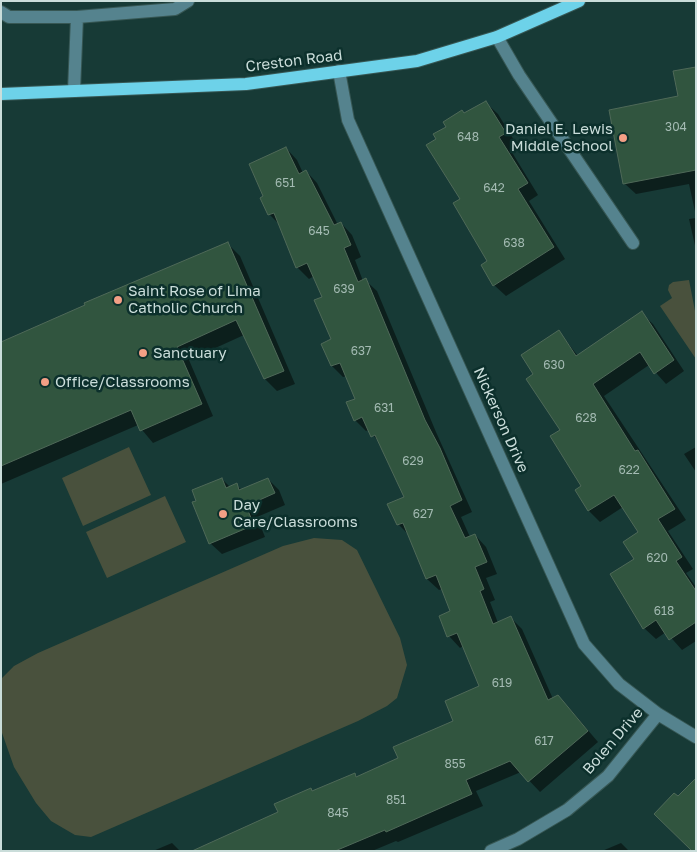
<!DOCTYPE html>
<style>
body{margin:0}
#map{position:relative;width:697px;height:852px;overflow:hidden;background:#173a36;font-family:"Golos Text",sans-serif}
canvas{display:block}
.frame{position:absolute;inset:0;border:2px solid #caddda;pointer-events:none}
</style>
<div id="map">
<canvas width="697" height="852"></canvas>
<div class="frame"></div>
</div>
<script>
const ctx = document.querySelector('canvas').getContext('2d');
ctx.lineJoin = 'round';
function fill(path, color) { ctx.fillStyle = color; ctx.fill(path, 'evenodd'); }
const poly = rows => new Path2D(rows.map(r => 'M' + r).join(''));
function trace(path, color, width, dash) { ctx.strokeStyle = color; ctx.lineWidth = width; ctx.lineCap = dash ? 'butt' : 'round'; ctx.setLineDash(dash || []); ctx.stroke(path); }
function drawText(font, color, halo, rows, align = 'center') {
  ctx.font = font + ' "Golos Text",sans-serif'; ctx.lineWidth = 5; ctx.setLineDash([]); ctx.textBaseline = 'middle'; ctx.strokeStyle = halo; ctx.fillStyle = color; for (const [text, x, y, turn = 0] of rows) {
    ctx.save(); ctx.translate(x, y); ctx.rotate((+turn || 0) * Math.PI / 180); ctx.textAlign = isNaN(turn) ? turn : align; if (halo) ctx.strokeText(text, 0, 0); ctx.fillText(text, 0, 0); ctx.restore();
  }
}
fill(poly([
 [689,280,696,316,696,359,660,306,672,298,668,290,669,285,673,282],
 [129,447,151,495,83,526,62,478],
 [165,496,186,542,107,578,86,532],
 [314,538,342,540,357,550,400,638,407,665,397,698,387,706,358,721,91,837,75,835,51,821,36,803,14,767,1,730,1,679,14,666,38,653,283,546]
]), '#49513d');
fill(poly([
 [696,68,696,216,689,184,636,194,624,183],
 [486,103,498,114,517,145,510,149,538,195,529,201,565,259,506,296,494,285,489,262,438,139,448,127,464,114],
 [286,148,297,160,303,173,306,171,317,183,338,225,341,223,352,235,361,257,355,260,363,281,365,280,377,291,436,432,472,512,461,517,470,537,475,535,486,547,497,574,486,578,495,600,490,602,498,623,510,617,522,629,553,699,569,708,598,742,540,792,521,772,476,791,483,806,398,842,396,841,372,851,195,851,280,812,310,789,313,792,354,774,358,777,399,759,455,722,480,686,463,646,460,648,449,636,440,617,452,612,442,589,439,590,427,579,409,535,398,524,406,497,382,446,369,430,366,431,355,420,357,399,347,376,343,377,332,366,332,340,324,298,314,276,309,279,297,267,280,225,269,214,265,197],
 [696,218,696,250,689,219],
 [228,244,240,256,295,384,277,391,265,379,244,335,189,360,213,416,153,443,138,425,1,484,1,343],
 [641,313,653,324,684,371,666,384,649,365,604,396,686,520,668,531,693,569,686,573,696,587,696,641,682,650,666,632,656,639,644,628,636,559,640,533,623,507,600,522,589,511,576,490,583,486,562,430,535,374,559,332,578,356],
 [696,447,696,472,684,454],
 [222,479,230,487,236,485,242,490,268,479,279,490,285,505,257,517,265,537,222,554,210,543],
 [172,843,180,851,153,851],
 [621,843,629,851,602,851]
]), '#0007');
const building = poly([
 [696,67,696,170,623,184,609,110,678,96,673,71,696,67],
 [486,101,506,133,499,137,528,183,518,189,554,247,493,286,481,265,487,261,453,203,460,199,426,145,436,139,433,134,446,127,443,122,462,110,464,113,486,101],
 [286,147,299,174,306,170,334,225,341,222,351,245,344,248,358,282,366,278,425,420,440,448,462,500,450,506,465,538,475,534,487,562,475,567,484,589,480,591,493,624,511,616,548,700,558,695,588,731,528,782,510,761,466,780,472,794,386,832,385,830,335,851,192,851,278,812,274,804,311,788,312,791,355,773,356,777,398,758,393,747,453,721,445,701,479,686,457,633,447,637,439,616,450,611,436,575,426,579,403,523,397,525,387,504,404,497,375,435,371,437,362,417,354,421,346,402,355,399,340,363,331,366,321,344,331,339,314,300,322,297,307,263,296,268,274,213,268,215,260,198,263,196,249,164,286,147],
 [228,242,284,371,264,379,236,320,177,347,202,404,140,431,131,410,1,466,1,342,85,305,84,303,228,242],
 [642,311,674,360,654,374,640,352,593,384,635,451,638,450,675,509,658,519,682,557,676,561,696,591,696,622,669,640,656,620,643,629,610,574,634,559,623,542,638,532,614,495,588,511,575,490,581,486,550,436,560,430,526,379,533,374,521,355,559,330,576,356,642,311],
 [222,478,226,488,237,483,239,490,268,478,275,493,246,506,254,525,209,544,192,502,196,501,192,490,222,478],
 [696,778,696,851,692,851,654,814,674,793,678,796,696,778]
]);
fill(building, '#31553f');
trace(building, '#4f6958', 1);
const minor = poly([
 [1,12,9,17,77,17],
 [497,37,519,75,633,243],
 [339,71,348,120,584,644,619,684,658,714,696,737],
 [74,91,77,17,175,9,188,1],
 [491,851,518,839,567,810,608,776,658,714]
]);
const major = poly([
 [1,94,246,84,417,61,497,37,579,1]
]);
trace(minor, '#375754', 14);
trace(major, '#375754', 14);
trace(minor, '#55838e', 12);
trace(major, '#6dd2e9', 12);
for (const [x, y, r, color] of [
 [623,138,5,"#f39f85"],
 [118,300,5,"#f39f85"],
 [143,353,5,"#f39f85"],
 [45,382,5,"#f39f85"],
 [223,514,5,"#f39f85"]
]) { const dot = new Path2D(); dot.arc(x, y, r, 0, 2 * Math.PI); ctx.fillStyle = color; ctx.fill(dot); trace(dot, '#0c302c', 2); }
drawText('12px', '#a4bbb3', null, [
 ["304",676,127],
 ["648",468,137],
 ["651",285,183],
 ["642",494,188],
 ["645",319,231],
 ["638",514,243],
 ["639",344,289],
 ["637",361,351],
 ["630",554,365],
 ["631",384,408],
 ["628",586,418],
 ["629",413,461],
 ["622",629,470],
 ["627",423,514],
 ["620",657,558],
 ["618",664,611],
 ["619",502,683],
 ["617",544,741],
 ["855",455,764],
 ["851",396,800],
 ["845",338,813]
]);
drawText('15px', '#caddda', '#0c302c', [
 ["Creston Road",294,61,-7],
 ["Nickerson Drive",501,420,66],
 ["Bolen Drive",613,741,-49]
]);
drawText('15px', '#caddda', '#0c302c', [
 ["Daniel E. Lewis",613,129,"right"],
 ["Middle School",613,146,"right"],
 ["Saint Rose of Lima",128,291],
 ["Catholic Church",128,308],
 ["Sanctuary",153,353],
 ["Office/Classrooms",55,382],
 ["Day",233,505],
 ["Care/Classrooms",233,522]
], 'left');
</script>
